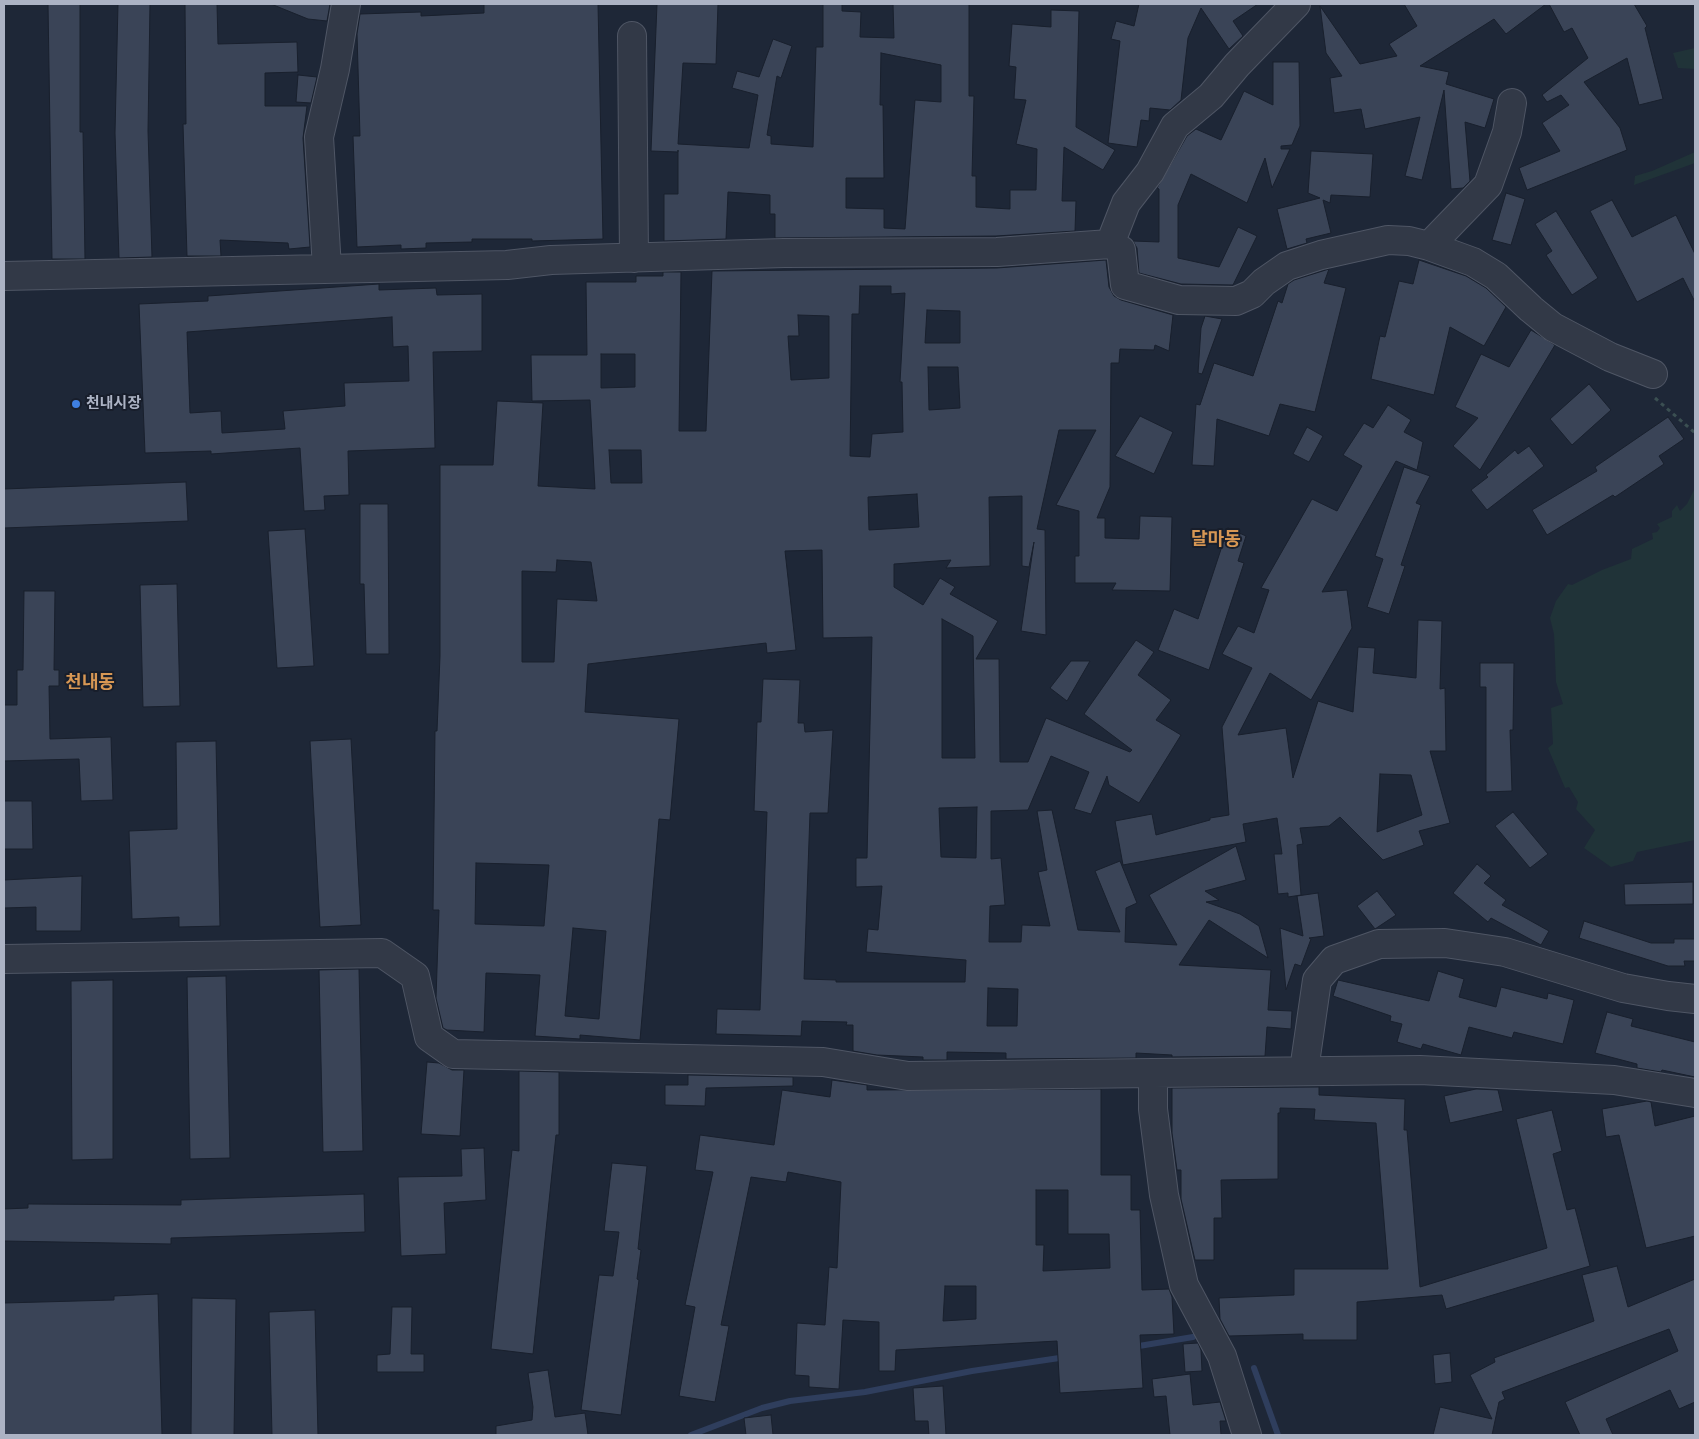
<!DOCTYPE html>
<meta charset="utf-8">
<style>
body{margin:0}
#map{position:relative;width:1699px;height:1439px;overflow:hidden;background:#1e2737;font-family:Figtree,sans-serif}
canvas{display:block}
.frame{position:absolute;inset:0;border:5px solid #acb3c4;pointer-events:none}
</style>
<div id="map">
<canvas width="1699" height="1439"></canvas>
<div class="frame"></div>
</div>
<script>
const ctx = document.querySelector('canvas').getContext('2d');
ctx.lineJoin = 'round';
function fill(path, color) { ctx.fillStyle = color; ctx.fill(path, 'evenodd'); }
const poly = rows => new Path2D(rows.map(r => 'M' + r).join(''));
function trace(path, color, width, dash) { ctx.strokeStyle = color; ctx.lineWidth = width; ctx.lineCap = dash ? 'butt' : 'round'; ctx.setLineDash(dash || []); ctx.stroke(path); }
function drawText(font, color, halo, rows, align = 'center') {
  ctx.font = font + ' Figtree,"Noto Sans KR",sans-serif'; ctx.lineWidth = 4; ctx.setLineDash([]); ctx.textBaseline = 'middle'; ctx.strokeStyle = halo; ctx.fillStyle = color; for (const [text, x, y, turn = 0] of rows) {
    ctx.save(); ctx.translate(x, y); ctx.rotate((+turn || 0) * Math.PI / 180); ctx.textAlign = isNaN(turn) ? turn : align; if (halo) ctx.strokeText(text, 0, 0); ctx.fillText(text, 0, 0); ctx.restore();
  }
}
fill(poly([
 [1695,48,1695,69,1678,68,1673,53],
 [1695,152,1695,163,1634,185,1635,176,1652,171],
 [1695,488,1695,840,1637,852,1633,861,1611,867,1584,848,1595,830,1576,809,1578,802,1569,787,1565,788,1548,748,1553,744,1551,708,1563,704,1556,682,1554,634,1550,618,1556,601,1568,584,1572,585,1602,570,1631,559,1632,549,1653,539,1652,533,1657,532,1660,528,1657,524,1672,517,1672,511,1677,505,1680,511,1687,504]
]), '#203338');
trace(poly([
 [1133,1347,1193,1337],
 [1254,1368,1278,1435],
 [691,1435,762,1408,790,1401,865,1392,972,1371,1066,1357]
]), '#2f3e5d', 6);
const building = poly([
 [48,4,80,4,80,132,83,132,85,259,52,259,48,4],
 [118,4,150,4,148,131,152,257,119,258,115,133,118,4],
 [185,4,217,4,218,44,297,42,298,72,265,73,265,106,307,106,303,138,310,247,289,249,288,243,220,240,221,256,187,256,183,124,186,124,185,4],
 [271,4,330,4,327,21,308,19,271,4],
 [484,4,598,4,603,239,532,241,532,239,472,239,472,242,426,243,426,248,401,249,401,245,357,247,353,136,360,136,357,34,360,14,421,12,421,16,484,13,484,4],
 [657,4,718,4,716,64,683,63,678,144,749,148,758,95,732,88,737,71,759,77,773,39,792,46,781,78,777,76,767,135,771,136,771,144,813,147,816,47,823,47,823,4,842,4,842,11,861,12,860,37,894,38,893,4,969,4,969,96,974,96,972,176,976,176,976,207,1010,209,1010,190,1036,190,1037,149,1016,144,1026,100,1014,99,1016,67,1009,66,1012,24,1051,27,1051,10,1079,11,1076,127,1115,150,1103,170,1064,147,1062,201,1076,201,1075,231,996,236,775,238,775,214,770,214,770,195,728,192,726,239,664,241,664,194,678,194,678,150,678,152,651,151,657,4],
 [881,53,941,65,941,102,915,100,905,229,884,228,884,209,846,208,846,178,884,178,883,105,880,105,881,53],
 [1139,4,1258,4,1233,21,1243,36,1229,49,1201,8,1188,38,1181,100,1170,110,1150,108,1149,121,1141,120,1137,147,1108,143,1120,41,1111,39,1116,21,1134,26,1139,4],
 [1404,4,1546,4,1506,34,1494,19,1420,66,1449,72,1446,84,1494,99,1485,128,1465,122,1470,181,1463,188,1451,189,1444,90,1422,180,1405,176,1420,117,1365,129,1361,109,1334,113,1330,78,1342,76,1326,53,1320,6,1360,64,1397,56,1389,44,1417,26,1404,4],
 [1549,4,1634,4,1647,26,1645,28,1663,99,1639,105,1627,58,1584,82,1620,128,1627,150,1527,190,1519,168,1560,151,1542,123,1569,105,1561,95,1547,102,1542,95,1588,58,1572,28,1564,32,1549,4],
 [1273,62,1299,62,1300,126,1292,145,1281,146,1281,149,1290,149,1272,188,1265,158,1247,203,1191,174,1178,205,1178,258,1219,267,1238,227,1257,236,1233,285,1181,284,1139,273,1137,248,1133,241,1159,242,1159,189,1157,188,1187,136,1196,129,1221,140,1244,91,1273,105,1273,62],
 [298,75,317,77,311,103,296,102,298,75],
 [1311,151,1373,154,1370,197,1331,195,1330,203,1323,200,1331,233,1306,239,1307,243,1287,249,1277,209,1320,198,1308,193,1311,151],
 [1506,193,1525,199,1511,245,1492,240,1506,193],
 [1612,200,1632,237,1676,215,1695,254,1695,302,1683,278,1637,302,1590,211,1612,200],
 [1556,211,1598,278,1572,295,1546,255,1552,251,1535,224,1556,211],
 [1106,260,1109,287,1114,296,1121,300,1173,315,1169,351,1155,345,1154,350,1120,349,1119,363,1111,363,1110,487,1097,518,1105,518,1105,538,1139,539,1140,516,1172,517,1170,591,1112,590,1116,583,1075,583,1075,556,1079,556,1079,511,1056,505,1096,430,1059,430,1037,529,1045,530,1046,635,1021,631,1034,542,1029,567,1022,566,1022,496,989,497,990,566,946,568,951,560,894,564,894,587,923,605,940,578,955,587,950,594,998,621,976,659,999,659,1000,762,1028,762,1046,718,1130,752,1132,750,1084,714,1136,640,1154,652,1138,675,1171,700,1156,720,1181,735,1139,803,1109,785,1107,776,1091,814,1074,809,1089,772,1051,756,1028,810,991,811,991,859,1001,858,1005,905,990,906,989,942,1021,942,1022,925,1050,926,1038,872,1047,870,1037,811,1052,810,1078,930,1120,932,1095,871,1120,861,1137,903,1126,908,1125,942,1177,945,1149,895,1236,846,1246,880,1205,891,1219,900,1206,902,1240,914,1259,926,1268,958,1209,920,1179,965,1271,970,1268,1010,1292,1011,1291,1029,1267,1027,1265,1056,1172,1057,1172,1055,1136,1053,1136,1058,1006,1059,1006,1053,947,1052,947,1060,923,1060,923,1057,877,1055,853,1051,853,1025,846,1025,847,1022,802,1021,801,1036,716,1034,717,1009,760,1010,767,812,754,811,757,722,761,722,763,679,800,680,798,723,804,723,805,732,833,730,828,813,810,813,804,979,836,980,836,982,965,982,966,960,866,952,868,929,878,930,882,886,856,887,856,858,867,858,872,637,823,638,822,550,785,551,796,650,767,653,766,643,588,664,585,712,679,719,670,820,659,819,640,1040,580,1035,580,1039,535,1036,540,975,486,973,484,1032,447,1030,443,1028,436,998,439,910,433,910,435,731,437,731,440,656,440,465,493,465,497,401,543,403,538,486,595,489,590,400,532,401,531,355,587,355,586,282,636,282,636,276,663,276,663,272,681,272,679,431,706,431,712,271,997,268,1106,260],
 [860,286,891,286,891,294,905,293,900,382,902,382,903,432,872,434,870,457,850,456,852,314,859,314,860,286],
 [927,310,960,311,960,343,925,343,927,310],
 [798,315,829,316,829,378,791,380,788,336,799,336,798,315],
 [601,354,635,354,635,387,601,388,601,354],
 [928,367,958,367,960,408,929,410,928,367],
 [609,450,641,450,642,483,611,483,609,450],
 [917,494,919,527,869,530,868,497,917,494],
 [557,560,591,562,597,601,557,599,554,662,522,662,522,571,556,572,557,560],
 [942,619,973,636,975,758,942,758,942,619],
 [977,807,976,858,941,857,939,808,977,807],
 [476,863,549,865,544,926,475,924,476,863],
 [573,928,606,931,599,1019,565,1016,573,928],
 [988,988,1018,989,1017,1026,987,1026,988,988],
 [1419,260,1466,276,1486,288,1506,307,1484,346,1450,327,1434,395,1371,379,1380,336,1385,337,1399,281,1413,284,1419,260],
 [1329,269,1324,283,1346,288,1315,412,1280,404,1269,436,1217,419,1214,466,1192,465,1196,404,1200,405,1214,363,1253,376,1278,301,1282,303,1288,284,1294,280,1329,269],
 [379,284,379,290,436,288,437,295,482,294,482,351,433,352,435,448,348,451,349,495,324,496,325,510,304,511,300,448,211,454,211,451,145,453,139,304,208,301,208,296,379,284],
 [392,317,393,347,408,346,409,381,344,383,345,406,283,411,285,429,222,433,221,411,190,413,187,332,392,317],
 [1205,316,1222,319,1202,374,1198,373,1201,328,1205,316],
 [1531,330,1555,345,1480,470,1453,446,1478,418,1455,407,1481,354,1509,367,1531,330],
 [1589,384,1611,410,1572,445,1550,419,1589,384],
 [1388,405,1411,420,1404,432,1423,442,1417,470,1396,461,1322,592,1347,590,1352,628,1311,700,1270,673,1238,735,1286,728,1293,778,1318,701,1353,712,1358,647,1375,648,1373,673,1416,678,1418,620,1442,621,1440,689,1445,688,1446,751,1430,751,1450,823,1419,831,1424,845,1383,860,1340,817,1329,826,1300,828,1303,844,1297,845,1301,895,1288,897,1288,893,1278,894,1274,854,1282,854,1277,818,1243,824,1246,842,1123,865,1115,821,1152,814,1156,835,1210,820,1210,818,1229,815,1222,727,1252,668,1222,654,1238,626,1254,633,1269,590,1261,588,1312,499,1337,511,1362,466,1343,455,1364,423,1373,428,1388,405],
 [1380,774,1411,775,1422,815,1377,832,1380,774],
 [1140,416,1173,432,1154,474,1115,456,1140,416],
 [1668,417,1684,439,1659,456,1664,464,1615,497,1613,495,1547,535,1532,510,1597,471,1595,467,1668,417],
 [1307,427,1323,436,1309,462,1293,454,1307,427],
 [1529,446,1544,466,1487,510,1471,490,1488,477,1486,475,1515,450,1518,454,1529,446],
 [1404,467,1430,476,1416,503,1421,505,1401,565,1405,566,1389,614,1367,607,1383,559,1375,556,1404,467],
 [186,482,188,521,4,528,4,489,186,482],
 [360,504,388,504,389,654,366,654,364,584,360,584,360,504],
 [1228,528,1246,536,1238,561,1244,563,1209,670,1158,650,1174,609,1198,619,1228,528],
 [305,529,314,666,277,668,268,531,305,529],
 [177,584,180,706,143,707,140,585,177,584],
 [24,591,55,591,54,670,59,670,59,686,49,686,50,739,111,737,113,800,81,801,79,759,4,761,4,705,17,705,17,670,23,670,24,591],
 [1071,661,1090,661,1067,701,1050,688,1071,661],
 [1480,663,1514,663,1513,730,1510,730,1512,791,1486,792,1486,687,1480,687,1480,663],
 [351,739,361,925,320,927,310,741,351,739],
 [216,741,220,926,179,927,179,917,132,919,129,831,177,829,176,742,216,741],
 [4,801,32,801,33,849,4,849,4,801],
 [1513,812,1548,854,1530,868,1495,826,1513,812],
 [1477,864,1491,876,1484,883,1506,900,1502,905,1549,931,1541,945,1491,918,1488,922,1453,893,1477,864],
 [82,876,81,931,36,931,36,907,4,908,4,880,82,876],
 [1693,882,1693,904,1625,905,1624,884,1693,882],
 [1377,891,1396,915,1375,929,1357,906,1377,891],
 [1318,893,1324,936,1309,938,1311,939,1301,966,1295,964,1286,990,1280,928,1303,936,1297,896,1318,893],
 [1584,921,1651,943,1674,943,1674,939,1695,939,1695,961,1684,961,1685,966,1668,966,1579,938,1584,921],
 [359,969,363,1151,323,1152,319,970,359,969],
 [1438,971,1464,979,1459,997,1496,1007,1501,987,1547,999,1548,993,1574,1000,1563,1044,1514,1032,1512,1038,1469,1027,1461,1055,1423,1044,1421,1049,1397,1042,1402,1024,1390,1021,1391,1016,1333,996,1338,980,1429,1001,1438,971],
 [226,976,230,1158,190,1159,187,977,226,976],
 [113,980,113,1159,72,1160,71,981,113,980],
 [1607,1012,1633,1019,1631,1026,1695,1042,1695,1077,1662,1070,1661,1072,1637,1068,1637,1064,1595,1053,1607,1012],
 [427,1062,439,1063,452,1070,464,1070,460,1136,421,1134,427,1062],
 [519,1071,559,1072,559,1135,556,1135,533,1354,491,1349,512,1150,519,1151,519,1071],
 [688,1075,793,1077,793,1086,706,1088,705,1106,665,1105,665,1085,688,1085,688,1075],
 [832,1080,867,1085,867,1090,1101,1089,1101,1175,1131,1175,1131,1210,1140,1210,1142,1290,1169,1289,1172,1297,1174,1334,1140,1335,1143,1388,1060,1393,1057,1341,896,1350,895,1371,879,1371,879,1322,843,1320,839,1389,809,1387,809,1376,795,1375,797,1323,825,1325,829,1267,837,1268,841,1182,788,1172,786,1182,751,1177,721,1325,729,1326,715,1402,679,1396,695,1307,685,1305,713,1172,695,1170,700,1135,774,1145,782,1090,830,1097,832,1080],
 [1036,1190,1068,1190,1068,1234,1109,1234,1110,1268,1043,1271,1044,1245,1036,1245,1036,1190],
 [945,1286,976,1286,976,1319,943,1321,945,1286],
 [1319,1087,1319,1095,1405,1099,1404,1130,1407,1130,1420,1287,1547,1248,1516,1119,1552,1110,1562,1151,1553,1154,1567,1210,1575,1208,1590,1266,1446,1309,1442,1295,1357,1302,1357,1340,1303,1340,1303,1334,1229,1336,1220,1319,1219,1298,1294,1295,1294,1269,1388,1269,1376,1123,1314,1120,1315,1109,1280,1108,1280,1113,1278,1113,1278,1179,1221,1180,1222,1218,1214,1218,1214,1260,1195,1260,1181,1199,1181,1170,1177,1170,1172,1133,1172,1088,1319,1087],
 [1476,1089,1498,1090,1503,1111,1450,1123,1444,1096,1476,1089],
 [1647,1101,1651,1102,1655,1126,1695,1116,1695,1236,1646,1248,1619,1135,1606,1137,1602,1109,1647,1101],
 [484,1148,486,1200,444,1203,446,1254,401,1256,398,1177,462,1176,461,1149,484,1148],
 [612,1163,647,1166,638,1249,641,1250,637,1279,639,1280,621,1415,581,1410,599,1275,613,1276,619,1232,604,1231,612,1163],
 [364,1194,365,1232,171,1238,171,1244,4,1241,4,1209,28,1208,28,1204,181,1205,181,1200,364,1194],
 [1617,1266,1628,1307,1695,1279,1695,1402,1679,1409,1670,1390,1606,1419,1613,1435,1580,1435,1565,1402,1678,1351,1669,1329,1502,1392,1505,1399,1499,1402,1492,1435,1433,1435,1440,1407,1492,1419,1470,1375,1495,1362,1494,1358,1594,1321,1582,1275,1617,1266],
 [158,1294,162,1435,4,1435,4,1303,114,1300,114,1296,158,1294],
 [192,1298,236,1299,234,1435,191,1435,192,1298],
 [392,1307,412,1307,411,1354,424,1354,424,1372,377,1372,377,1355,390,1354,392,1307],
 [315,1310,318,1435,272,1435,269,1312,315,1310],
 [1198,1343,1201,1350,1202,1371,1185,1372,1183,1344,1198,1343],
 [1450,1353,1452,1382,1435,1384,1433,1355,1450,1353],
 [548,1370,555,1417,585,1413,588,1435,496,1435,496,1426,532,1420,533,1407,528,1373,548,1370],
 [1190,1374,1193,1405,1220,1402,1226,1421,1220,1421,1221,1435,1170,1435,1166,1396,1154,1397,1152,1379,1190,1374],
 [943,1386,946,1435,929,1435,928,1421,915,1421,913,1388,943,1386],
 [771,1415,773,1435,746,1435,744,1418,771,1415]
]);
fill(building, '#3a4457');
trace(building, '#19202d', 1);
const minor = poly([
 [632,36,634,258],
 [1110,244,1126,203,1150,172,1175,126,1211,96,1237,65,1296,4],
 [1429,246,1473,262,1496,276,1531,309,1553,327,1610,357,1653,374],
 [327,268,319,137,335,69,346,4],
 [4,276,507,265,551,260,784,253,997,252,1110,244,1121,250,1125,285,1179,300,1236,301,1252,294,1264,282,1287,266,1321,255,1388,240,1409,241,1429,246,1488,185,1507,132,1512,103],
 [4,959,382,953,415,976,429,1037,453,1054,823,1062,908,1076,1153,1073,1153,1109,1164,1195,1184,1285,1222,1356,1247,1435],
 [1304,1070,1317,980,1334,960,1379,944,1445,943,1505,952,1623,988,1668,996,1695,999],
 [1153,1073,1420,1070,1614,1080,1695,1093]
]);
trace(minor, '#4f5665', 30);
trace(poly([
 [1655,398,1695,433]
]), '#3b4f52', 3, [4, 4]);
trace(minor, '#323947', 28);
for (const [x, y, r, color] of [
 [76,404,5,"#3f7fe0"]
]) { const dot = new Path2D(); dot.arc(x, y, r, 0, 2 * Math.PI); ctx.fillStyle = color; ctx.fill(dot); trace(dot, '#181e2b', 2); }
drawText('bold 15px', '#acb3c4', '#181e2b', [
 ["천내시장",86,404]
], 'left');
drawText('bold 18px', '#d79754', '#181e2b', [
 ["달마동",1216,540],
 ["천내동",90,683]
]);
</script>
